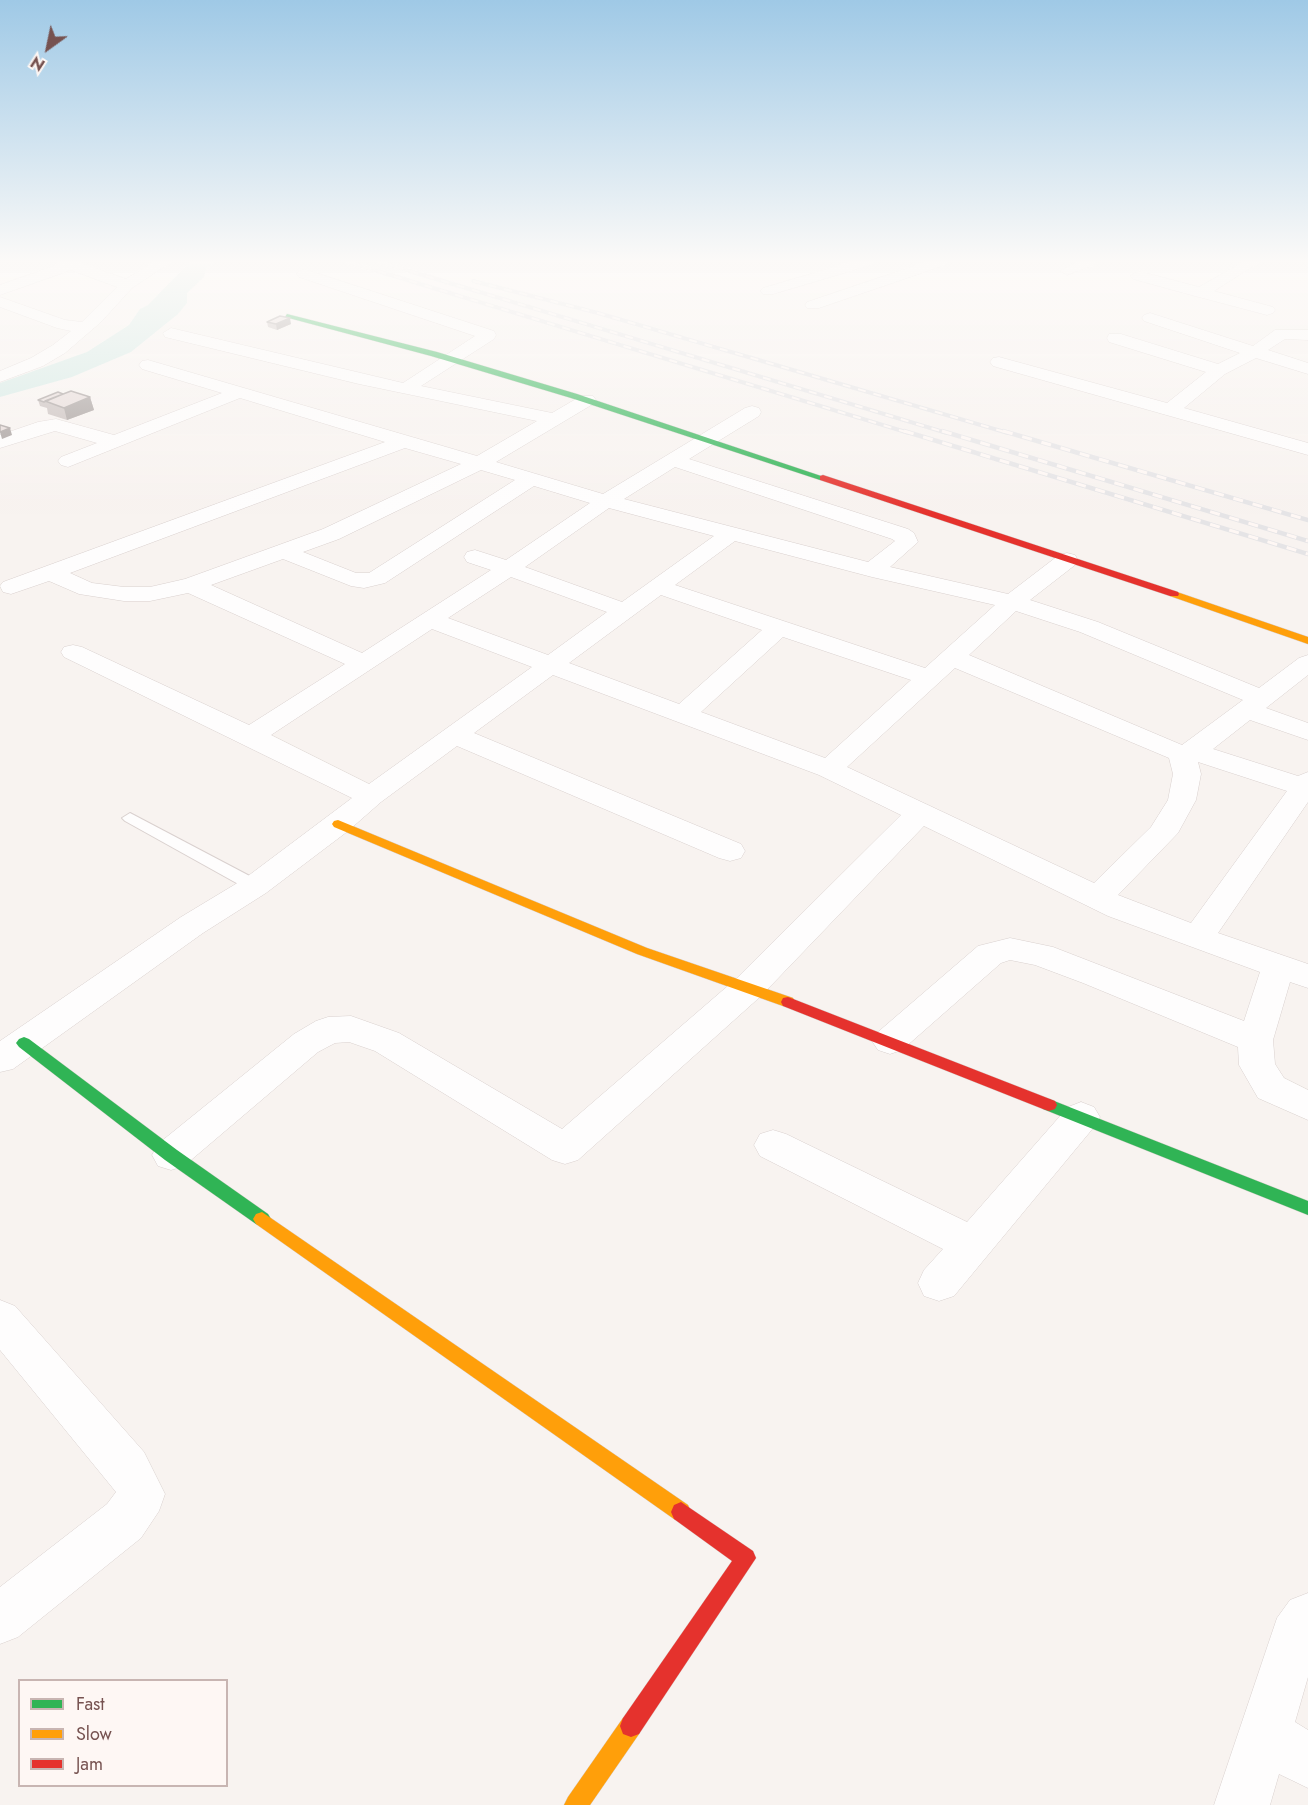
<!DOCTYPE html>
<style>
body{margin:0}
#map{position:relative;width:1308px;height:1805px;overflow:hidden;background:#f8f3f0;font-family:Jost,sans-serif}
canvas{display:block}
.legend{position:absolute;left:18px;top:1679px;width:210px;height:108px;box-sizing:border-box;background:#fef7f4;border:2px solid #c8b5b2;margin:0;padding:8px 10px;list-style:none;font-size:18px;color:#765250}
.legend li{display:flex;align-items:center;gap:12px;height:30px}
.legend b{width:30px;border:2px solid #c8b5b2}
.north{position:absolute;left:18px;top:18px;width:60px;height:60px;-webkit-text-stroke:4px #fef7f4;paint-order:stroke;rotate:213deg;font-size:16px;font-weight:700;line-height:24px;text-align:center;color:#765250}
.north::after{content:'';display:block;margin:auto;width:21px;height:27px;background:#765250;clip-path:polygon(50% 0,100% 100%,50% 72%,0 100%)}
</style>
<div id="map">
<canvas width="1308" height="1805"></canvas>
<ul class="legend">
<li><b style="height:8px;background:#30b455"></b>Fast</li>
<li><b style="height:8px;background:#ff9f0a"></b>Slow</li>
<li><b style="height:8px;background:#e5322d"></b>Jam</li>
</ul>
<div class="north">N</div>
</div>
<script>
const ctx = document.querySelector('canvas').getContext('2d');
ctx.lineJoin = 'round';
function fill(path, color) { ctx.fillStyle = color; ctx.fill(path, 'evenodd'); }
const poly = rows => new Path2D(rows.map(r => 'M' + r).join(''));
function trace(path, color, width, dash) { ctx.strokeStyle = color; ctx.lineWidth = width; ctx.lineCap = dash ? 'butt' : 'round'; ctx.setLineDash(dash || []); ctx.stroke(path); }
fill(poly([
 [190,262,214,262,206,269,204,277,187,293,187,303,178,314,131,352,72,377,0,397,0,383,87,352,129,325,140,309,148,305]
]), '#d2e9e4');
const lane = poly([
 [130,813,261,882,263,886,261,890,255,891,249,890,125,821,122,818,130,813]
]);
const street = poly([
 [58,262,78,262,126,279,154,262,171,262,132,288,101,322,65,353,43,366,0,382,0,371,31,358,53,345,71,331,57,328,0,307,0,297,65,320,82,322,117,287,71,270,0,295,0,285,59,264,58,262],
 [851,262,873,262,871,265,773,294,763,294,760,291,763,288,851,262],
 [926,262,947,262,945,265,819,308,807,308,805,305,807,302,926,262],
 [1077,262,1096,262,1094,265,1067,275,1060,271,1077,262],
 [1243,262,1260,262,1214,291,1273,307,1275,310,1273,313,1267,315,1195,296,1133,279,1130,276,1138,271,1199,287,1243,262],
 [304,269,494,331,496,335,494,339,421,386,552,413,581,396,593,396,596,400,593,404,496,462,603,494,745,408,752,406,759,408,761,412,759,416,689,459,908,529,914,533,918,542,890,567,1008,594,1059,555,1067,553,1075,555,1078,560,1075,565,1030,600,1098,622,1259,688,1299,658,1308,655,1308,675,1266,708,1308,723,1308,740,1250,720,1213,749,1298,776,1308,772,1308,802,1218,933,1308,964,1308,988,1290,982,1273,1040,1275,1064,1284,1078,1308,1090,1308,1120,1258,1098,1239,1065,1238,1047,1083,983,1035,965,1010,960,1001,963,902,1050,890,1054,878,1050,872,1041,878,1032,978,946,1010,938,1053,947,1244,1021,1260,972,1108,916,924,826,761,996,578,1160,565,1164,552,1160,375,1051,349,1042,335,1043,318,1052,184,1166,171,1170,158,1166,152,1155,158,1144,294,1034,316,1021,328,1017,351,1016,399,1033,562,1129,737,978,901,815,819,775,553,675,474,733,741,844,745,851,741,858,730,861,719,858,457,746,381,802,348,831,266,893,203,933,13,1069,0,1072,0,1041,181,917,244,879,352,798,64,657,61,652,64,647,73,645,82,647,249,725,345,664,188,593,150,601,124,601,79,594,49,581,11,594,3,592,0,586,3,582,385,442,240,398,68,467,61,465,58,461,61,457,97,443,55,431,0,448,0,435,38,422,56,419,114,435,222,393,142,369,139,365,142,361,148,360,477,456,537,421,359,384,165,337,163,333,171,328,403,383,475,336,299,277,296,274,299,271,304,269],
 [405,448,461,464,323,529,185,579,150,587,124,587,92,583,70,573,405,448],
 [675,467,892,539,895,541,868,562,624,499,675,467],
 [481,470,515,480,369,573,356,573,303,552,339,539,481,470],
 [534,486,590,503,506,560,475,550,467,552,464,557,467,562,491,570,362,653,211,585,283,559,351,586,364,588,385,583,534,486],
 [609,508,714,536,622,602,525,567,609,508],
 [735,541,872,577,995,605,925,668,675,585,735,541],
 [511,577,607,612,548,655,448,618,511,577],
 [661,595,762,630,679,704,569,663,661,595],
 [1016,611,1080,632,1243,700,1182,745,969,655,1016,611],
 [432,629,532,667,369,784,271,735,432,629],
 [783,637,911,680,825,758,701,712,783,637],
 [955,668,1169,758,1173,774,1168,800,1151,827,1094,883,847,767,955,668],
 [1198,762,1287,791,1191,923,1118,895,1178,833,1196,800,1201,774,1198,762],
 [1150,313,1253,346,1275,330,1308,330,1308,340,1285,339,1268,350,1308,363,1308,374,1256,358,1225,374,1184,408,1308,443,1308,455,993,366,990,362,993,358,999,357,1167,403,1206,372,1109,342,1107,338,1109,334,1121,334,1218,364,1240,353,1144,321,1142,318,1144,315,1150,313],
 [1081,1102,1094,1107,1100,1117,1094,1127,954,1296,939,1301,924,1296,918,1283,924,1270,943,1249,760,1156,754,1145,760,1134,773,1130,786,1134,967,1222,1068,1107,1081,1102],
 [0,1300,15,1306,144,1452,165,1494,159,1511,141,1538,18,1637,0,1644,0,1587,107,1504,116,1492,0,1350,0,1300],
 [1308,1593,1308,1677,1295,1722,1308,1730,1308,1788,1279,1774,1270,1805,1214,1805,1277,1618,1290,1600,1308,1593]
]);
const fast = poly([
 [287,314,437,352,577,394,827,478,820,480,571,398,431,356,285,317,287,314],
 [24,1037,29,1039,177,1150,268,1214,271,1219,268,1224,262,1226,256,1224,165,1160,19,1047,16,1043,19,1039,24,1037],
 [1049,1099,1308,1201,1308,1215,1043,1109,1041,1105,1043,1101,1049,1099]
]);
const slow = poly([
 [1174,591,1308,637,1308,644,1170,596,1170,592,1174,591],
 [338,820,647,948,793,998,795,1002,793,1006,783,1006,637,954,334,827,332,824,334,821,338,820],
 [262,1212,688,1505,691,1512,688,1519,681,1522,674,1519,256,1224,253,1219,256,1214,262,1212],
 [631,1715,639,1718,642,1726,639,1734,590,1805,564,1805,568,1797,623,1718,631,1715]
]);
const jam = poly([
 [823,475,1178,592,1179,594,1178,596,1170,596,820,480,820,476,823,475],
 [788,997,1055,1101,1057,1105,1055,1109,1049,1111,1043,1109,783,1006,781,1002,783,998,788,997],
 [681,1502,753,1551,756,1558,639,1734,631,1737,623,1734,620,1726,623,1718,732,1561,674,1519,671,1512,674,1505,681,1502]
]);
trace(lane, '#d9d0ce', 2);
trace(street, '#d9d0ce', 1);
trace(fast, '#d9d0cd', 1);
trace(slow, '#d9d0cd', 1);
trace(jam, '#d9d0cd', 1);
fill(lane, '#fefdfd');
fill(street, '#fefdfd');
fill(fast, '#30b455');
fill(slow, '#ff9f0a');
fill(jam, '#e5322d');
const railFar1 = poly([
 [348,262,909,433],
 [380,262,947,433],
 [473,281,598,313,1008,433]
]);
const rail = poly([
 [904,431,1308,554],
 [942,431,1308,541],
 [1003,431,1308,520]
]);
trace(railFar1, '#e5e4e6', 4);
trace(rail, '#e5e4e6', 4.5);
trace(railFar1, '#fef7f4', 2, [8]);
trace(rail, '#fef7f4', 3, [10]);
fill(poly([
 [267,322,291,324,277,330,268,327],
 [90,397,94,410,67,420,48,414,47,408,40,406,38,400]
]), '#c5bbb9');
fill(poly([
 [290,318,291,324,277,330,276,324],
 [90,397,94,410,67,420,64,408],
 [10,428,12,435,2,439,0,432]
]), '#a09896');
const building = poly([
 [280,316,290,318,276,324,267,322,280,316],
 [71,391,90,397,64,408,45,401,71,391],
 [58,392,63,394,44,402,38,400,58,392],
 [0,425,10,428,0,432,0,425]
]);
fill(building, '#e5d9d7');
trace(building, '#a09896', 1.5);
const sky = ctx.createLinearGradient(0, 0, 0, 514);
sky.addColorStop(0, '#9fc9e6');
sky.addColorStop(0.51, '#fcfaf8');
sky.addColorStop(1, '#fcfaf800');
ctx.fillStyle = sky;
ctx.fillRect(0, 0, 1308, 514);
</script>
